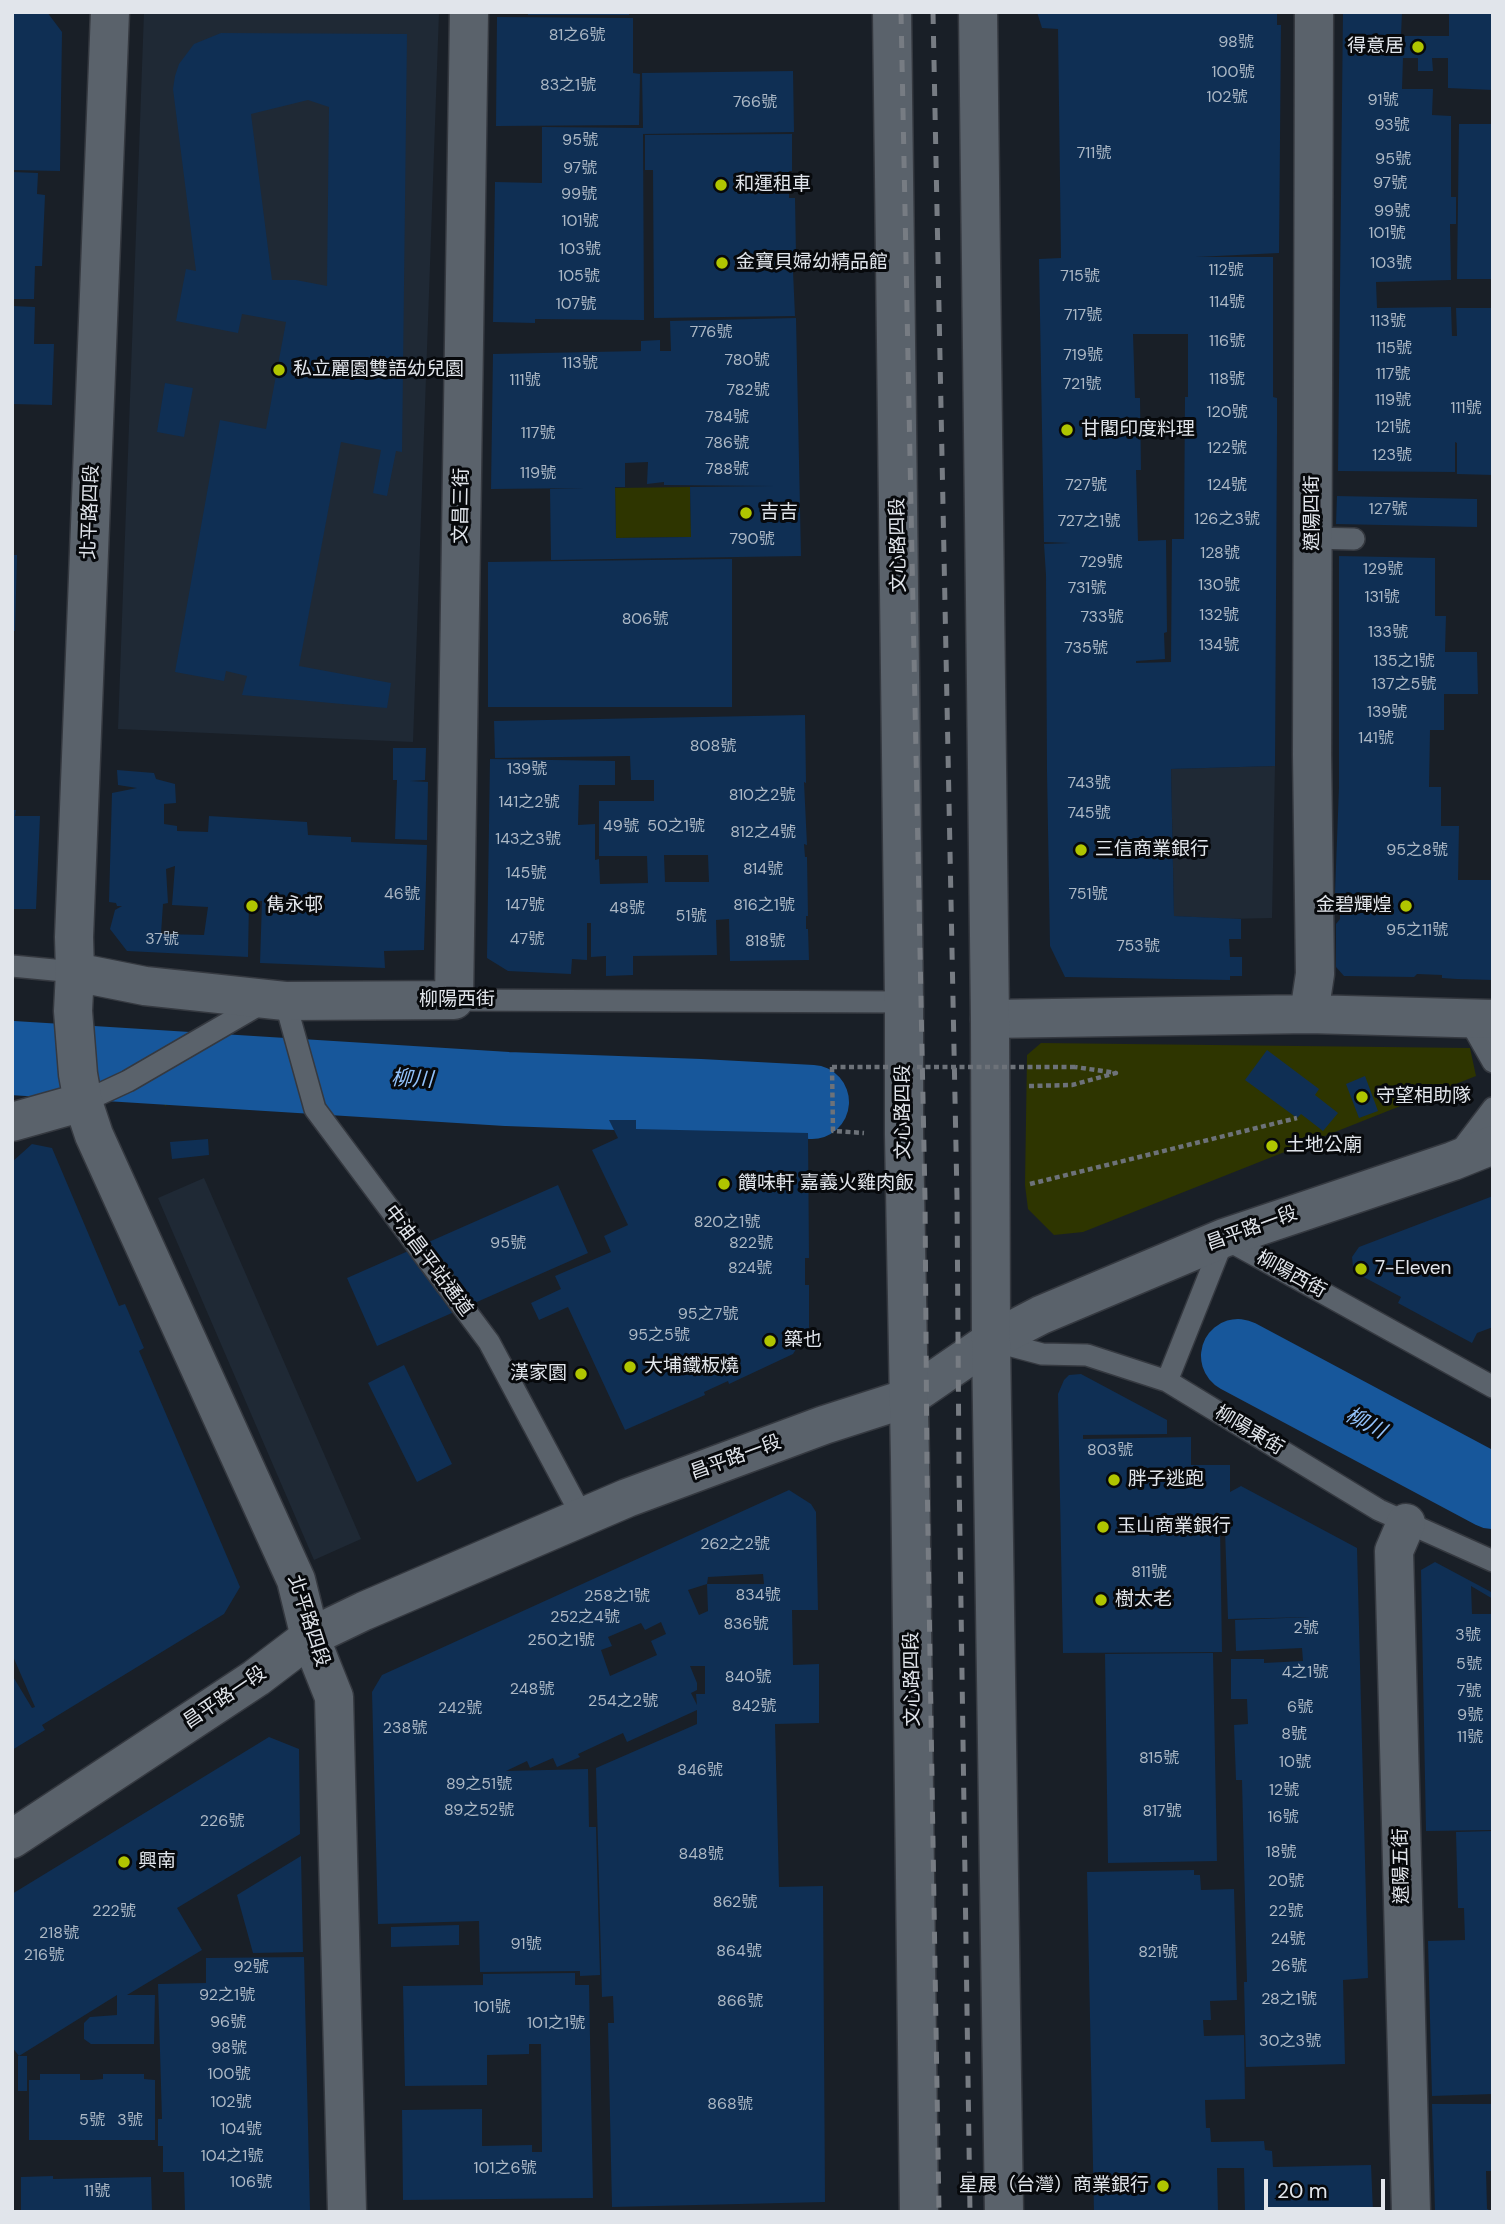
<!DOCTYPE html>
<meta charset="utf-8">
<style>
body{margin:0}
#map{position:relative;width:1505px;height:2224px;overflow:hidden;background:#191f27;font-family:"DM Sans",sans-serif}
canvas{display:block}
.frame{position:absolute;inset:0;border:14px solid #e1e5eb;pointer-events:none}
.scale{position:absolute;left:1264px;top:2179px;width:121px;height:32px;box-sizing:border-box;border:4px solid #e1e5eb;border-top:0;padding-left:9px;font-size:21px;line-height:24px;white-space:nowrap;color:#e1e5eb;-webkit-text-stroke:5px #07090c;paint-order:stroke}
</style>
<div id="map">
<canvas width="1505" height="2224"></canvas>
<div class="frame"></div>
<div class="scale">20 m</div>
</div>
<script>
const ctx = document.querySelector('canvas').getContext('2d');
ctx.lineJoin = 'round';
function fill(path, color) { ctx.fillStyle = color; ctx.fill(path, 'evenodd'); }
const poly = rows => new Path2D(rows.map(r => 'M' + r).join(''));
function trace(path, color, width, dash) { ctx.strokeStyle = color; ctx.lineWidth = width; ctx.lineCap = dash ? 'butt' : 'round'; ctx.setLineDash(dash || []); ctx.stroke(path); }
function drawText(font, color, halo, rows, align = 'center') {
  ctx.font = font + ' "DM Sans","Noto Sans TC",sans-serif'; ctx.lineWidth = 6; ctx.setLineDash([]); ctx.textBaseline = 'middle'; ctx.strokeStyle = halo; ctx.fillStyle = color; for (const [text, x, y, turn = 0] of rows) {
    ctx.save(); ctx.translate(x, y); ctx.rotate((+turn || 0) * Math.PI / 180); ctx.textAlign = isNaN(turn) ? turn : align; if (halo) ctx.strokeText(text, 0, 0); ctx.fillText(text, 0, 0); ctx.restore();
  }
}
fill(poly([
 [144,12,439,12,413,742,118,729],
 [1275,766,1272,918,1229,919,1174,916,1171,769],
 [204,1178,361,1539,314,1560,158,1198]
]), '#1f2935');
fill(poly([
 [690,487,691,537,616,538,615,488],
 [1041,1043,1470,1048,1476,1076,1083,1232,1054,1235,1028,1209,1025,1185,1027,1055],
 [158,1059,243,1059,165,1106]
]), '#2e3500');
trace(poly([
 [12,1058,507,1089,700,1096,812,1102],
 [1238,1356,1493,1492]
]), '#17579b', 74);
fill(poly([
 [12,12,47,12,62,32,60,171,12,170],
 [528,12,629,12,629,15,528,15],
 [1037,12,1277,12,1277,25,1281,25,1279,253,1196,257,1273,257,1273,397,1277,398,1277,433,1275,766,1171,769,1174,916,1241,919,1241,939,1229,939,1230,957,1242,957,1242,976,1230,976,1230,980,1065,977,1050,946,1047,772,1046,575,1044,544,1070,543,1044,542,1039,259,1061,258,1058,29,1042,28],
 [1133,334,1188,334,1188,397,1185,397,1184,539,1172,539,1171,662,1136,663,1136,661,1165,659,1164,633,1167,632,1166,540,1138,541,1136,470,1141,470,1140,398,1135,398],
 [1343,12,1402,12,1401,36,1449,36,1449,12,1493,12,1493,90,1448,88,1448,58,1432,58,1433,71,1418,71,1418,58,1403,58,1402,89,1433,89,1432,115,1451,116,1451,197,1456,197,1456,224,1450,224,1451,280,1376,282,1377,308,1451,307,1452,336,1457,336,1456,308,1493,308,1493,475,1457,474,1457,443,1455,442,1455,472,1338,471],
 [497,17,633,18,633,73,640,74,639,125,496,126],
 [221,33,407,34,402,452,396,451,387,496,373,493,381,450,341,442,299,666,391,683,387,708,242,695,247,676,226,671,224,681,175,672,220,420,266,429,286,322,242,314,238,333,176,321,186,269,196,271,173,89,175,76,179,64,194,44],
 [308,100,329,107,327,286,296,280,272,280,251,114],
 [793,71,794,132,643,134,644,320,535,319,535,323,493,322,495,182,542,183,542,127,643,128,642,73],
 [1459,124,1493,124,1493,279,1457,279],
 [792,134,792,171,789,171,789,198,795,198,796,255,790,255,790,271,793,271,795,316,654,318,653,170,645,170,645,135],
 [12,172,38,173,37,194,45,195,42,266,35,266,34,299,12,299],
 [12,306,35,307,34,344,54,344,52,405,12,404],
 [796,318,801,556,551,560,550,489,585,488,491,489,493,354,641,351,641,341,660,340,660,351,671,351,670,321],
 [648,462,647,484,664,482,664,485,773,486,690,487,691,537,616,538,615,487,625,487,625,463],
 [165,383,193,388,184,437,157,432],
 [1337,496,1477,499,1477,527,1336,524],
 [12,555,17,555,15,631,12,631],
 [1339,556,1435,558,1435,616,1446,616,1445,652,1477,652,1478,694,1444,694,1444,730,1430,730,1429,787,1441,787,1441,826,1459,826,1458,880,1493,880,1493,980,1457,979,1442,978,1442,975,1417,974,1414,977,1344,976,1336,967,1336,924,1340,919,1340,894,1335,893,1339,787],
 [732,559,732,707,488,707,488,562],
 [805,715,806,783,804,782,807,845,804,844,805,857,807,857,808,916,806,916,806,929,808,929,809,960,730,961,729,919,716,920,717,955,633,956,633,975,606,976,606,956,591,957,591,923,587,923,587,960,572,959,571,974,508,971,487,958,490,759,615,761,615,785,579,785,578,825,595,824,595,860,599,859,600,884,648,883,647,856,599,856,599,801,654,801,654,780,631,780,630,756,495,758,494,721],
 [664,855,708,855,709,882,665,882],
 [393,748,426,748,425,780,410,781,428,782,427,840,395,839,397,780,393,780],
 [117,770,154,773,156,779,175,784,176,803,164,804,164,824,177,826,177,831,208,832,209,816,307,822,308,835,351,837,351,842,427,845,424,950,384,951,385,968,260,963,262,901,249,901,248,957,127,951,110,929,115,910,122,906,117,906,116,903,109,902,112,793,137,788,118,785],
 [175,866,172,905,208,907,204,935,161,934,163,904,168,903,166,869],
 [12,810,16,810,15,816,40,816,36,909,12,909],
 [1267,1050,1319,1089,1315,1095,1338,1113,1323,1131,1301,1114,1297,1118,1245,1080],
 [1365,1076,1378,1111,1359,1118,1346,1084],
 [609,1120,636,1120,636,1129,808,1133,809,1258,805,1258,805,1285,809,1285,809,1328,793,1354,729,1384,728,1381,704,1392,705,1395,625,1430,568,1307,539,1320,531,1303,561,1289,555,1276,611,1252,604,1236,628,1225,592,1150,618,1138],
 [208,1139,209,1155,172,1159,170,1142],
 [32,1144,52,1148,119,1306,125,1304,144,1348,139,1351,240,1587,224,1614,42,1725,45,1730,12,1750,12,1675,32,1708,35,1707,12,1654,12,1162],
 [558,1185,588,1253,377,1346,347,1278],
 [1493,1196,1493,1327,1477,1333,1472,1343,1398,1303,1401,1297,1360,1275,1353,1267,1352,1257,1359,1247],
 [404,1365,452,1464,417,1482,368,1383],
 [1081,1374,1167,1420,1167,1434,1083,1435,1083,1439,1191,1437,1191,1465,1230,1465,1230,1492,1241,1486,1357,1548,1368,1978,1343,1980,1345,2064,1246,2067,1244,1982,1247,1982,1242,1780,1236,1780,1234,1725,1248,1724,1247,1699,1231,1699,1231,1659,1264,1659,1264,1663,1303,1661,1302,1648,1236,1651,1235,1620,1311,1617,1228,1619,1225,1529,1231,1529,1231,1526,1220,1526,1222,1652,1063,1653,1058,1394,1064,1380,1069,1375],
 [789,1490,811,1504,816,1512,818,1610,792,1610,793,1665,819,1664,819,1723,775,1724,779,1887,823,1886,825,2202,612,2207,608,2023,614,2023,613,1996,602,1997,596,1768,697,1724,697,1710,627,1742,623,1733,578,1754,580,1757,557,1767,553,1758,530,1768,527,1761,506,1771,588,1769,589,1827,596,1827,600,1975,580,1976,580,1971,480,1972,479,1921,378,1924,372,1692,382,1675],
 [763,1574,764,1584,707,1584,708,1611,699,1615,688,1590,707,1584,708,1577],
 [661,1622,666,1634,651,1641,657,1655,610,1676,601,1650,612,1646,608,1637,641,1623,645,1630],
 [690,1666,705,1666,705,1694,696,1694,697,1705,691,1693,697,1690,697,1683],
 [1435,1562,1493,1593,1493,1599,1471,1586,1472,1614,1493,1614,1493,1830,1426,1831,1421,1570],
 [1213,1653,1217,1861,1108,1863,1105,1654],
 [269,1737,299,1749,300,1834,177,1908,202,1950,127,1995,155,1995,154,2044,91,2044,84,2039,84,2023,90,2017,117,2015,117,1995,19,2056,12,2047,12,1894],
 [1493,1831,1493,2094,1432,2096,1428,1941,1465,1940,1464,1908,1458,1908,1456,1832],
 [301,1856,303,1952,253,1953,237,1895],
 [1194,1870,1194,1875,1200,1875,1201,1890,1234,1889,1237,2000,1210,2001,1211,2020,1203,2020,1204,2036,1244,2035,1245,2099,1205,2100,1206,2128,1210,2128,1211,2142,1264,2141,1265,2150,1272,2151,1273,2167,1371,2165,1373,2212,1245,2212,1244,2168,1217,2168,1218,2212,1094,2212,1087,1872],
 [459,1925,459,1945,391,1947,391,1927],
 [304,1957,310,2212,185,2212,184,2172,163,2172,163,2146,158,2146,158,2119,162,2119,158,1984,206,1983,206,1958],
 [575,1973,575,1985,589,1985,593,2198,403,2200,402,2110,482,2109,482,2146,532,2145,532,2152,542,2152,541,2044,529,2044,529,2054,487,2055,487,2085,405,2086,403,1986,483,1985,483,1974],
 [18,2056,27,2056,27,2091,18,2091],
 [40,2074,80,2074,80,2080,92,2080,103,2079,103,2074,144,2074,144,2079,155,2080,155,2140,29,2140,29,2080,40,2080],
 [1432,2104,1493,2104,1493,2171,1486,2171,1487,2209,1493,2212,1435,2212],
 [53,2176,53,2179,151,2177,152,2212,21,2212,21,2177]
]), '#0f2f54');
const service = poly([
 [1313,538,1354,539],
 [12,966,75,972],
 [454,1000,904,1002],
 [285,1001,315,1109,489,1342,583,1518],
 [1468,1018,1493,1062],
 [74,1103,83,1102,128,1081,264,1002],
 [1458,1154,1493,1108],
 [993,1341,1042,1354,1087,1355,1167,1381,1379,1510,1493,1561],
 [1167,1381,1224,1238,1493,1387]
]);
const minor = poly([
 [110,12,74,937,75,972,73,1011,78,1074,83,1102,94,1135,296,1580,310,1637,334,1697,347,2212],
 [75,972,145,986,285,1001,454,1000,469,12],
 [1309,1014,1315,974,1312,754,1314,12],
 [990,1019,1309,1014,1493,1019],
 [12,1122,83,1102],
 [1406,1523,1394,1551,1411,2212]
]);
const tertiary = poly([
 [12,1839,256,1678,310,1637,364,1611,627,1498,824,1425,908,1398,991,1341,1041,1315,1224,1238,1453,1161,1493,1145]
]);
const secondary = poly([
 [892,12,904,1002,904,1135,910,1460,919,2212],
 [978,12,990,1019,991,1341,1004,2212]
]);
trace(service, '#353940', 24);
trace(minor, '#353940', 41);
trace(tertiary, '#353940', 41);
trace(secondary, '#353940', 41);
trace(poly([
 [832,1067,833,1131,864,1133],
 [1029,1086,1072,1085,1116,1073,1075,1067],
 [1030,1184,1297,1118]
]), '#6d7279', 4.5, [5, 3.5]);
trace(service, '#5a626b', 21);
trace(minor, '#5a626b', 38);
trace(tertiary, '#5a626b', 38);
trace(secondary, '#5a626b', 38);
trace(poly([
 [901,12,925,1198,927,1472,939,2212],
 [933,12,957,1197,959,1471,970,2212]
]), '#777c83', 5, [12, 12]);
trace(poly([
 [832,1067,1075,1067]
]), '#6d7279', 4.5, [5, 3.5]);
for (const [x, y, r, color] of [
 [1418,47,7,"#b0c500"],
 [721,185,7,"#b0c500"],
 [722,263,7,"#b0c500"],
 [279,370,7,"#b0c500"],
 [1067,430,7,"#b0c500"],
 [746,513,7,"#b0c500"],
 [1081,850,7,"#b0c500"],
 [252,906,7,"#b0c500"],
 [1406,906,7,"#b0c500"],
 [1362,1097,7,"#b0c500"],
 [1272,1146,7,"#b0c500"],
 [724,1184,7,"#b0c500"],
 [1361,1269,7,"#b0c500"],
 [770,1341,7,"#b0c500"],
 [630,1367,7,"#b0c500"],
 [581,1374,7,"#b0c500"],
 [1114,1480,7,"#b0c500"],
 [1103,1527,7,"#b0c500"],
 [1101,1600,7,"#b0c500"],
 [124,1862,7,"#b0c500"],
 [1163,2186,7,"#b0c500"]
]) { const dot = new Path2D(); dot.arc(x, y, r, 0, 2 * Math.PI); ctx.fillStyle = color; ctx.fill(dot); trace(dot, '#07090c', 2.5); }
drawText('16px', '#acb8c5', null, [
 ["81之6號",577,36],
 ["98號",1236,43],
 ["100號",1233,73],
 ["83之1號",568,86],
 ["102號",1227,98],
 ["91號",1383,101],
 ["766號",755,103],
 ["93號",1392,126],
 ["95號",580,141],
 ["711號",1094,154],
 ["95號",1393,160],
 ["97號",580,169],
 ["97號",1390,184],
 ["99號",579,195],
 ["99號",1392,212],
 ["101號",580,222],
 ["101號",1387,234],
 ["103號",580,250],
 ["103號",1391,264],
 ["112號",1226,271],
 ["105號",579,277],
 ["715號",1080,277],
 ["114號",1227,303],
 ["107號",576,305],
 ["717號",1083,316],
 ["113號",1388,322],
 ["776號",711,333],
 ["116號",1227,342],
 ["115號",1394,349],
 ["719號",1083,356],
 ["780號",747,361],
 ["113號",580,364],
 ["117號",1393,375],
 ["118號",1227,380],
 ["111號",525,381],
 ["721號",1082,385],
 ["782號",748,391],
 ["119號",1393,401],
 ["111號",1466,409],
 ["120號",1227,413],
 ["784號",727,418],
 ["121號",1393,428],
 ["117號",538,434],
 ["786號",727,444],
 ["122號",1227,449],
 ["123號",1392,456],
 ["788號",727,470],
 ["119號",538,474],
 ["727號",1086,486],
 ["124號",1227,486],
 ["127號",1388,510],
 ["126之3號",1227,520],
 ["727之1號",1089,522],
 ["790號",752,540],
 ["128號",1220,554],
 ["729號",1101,563],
 ["129號",1383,570],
 ["130號",1219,586],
 ["731號",1087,589],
 ["131號",1382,598],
 ["132號",1219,616],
 ["733號",1102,618],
 ["806號",645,620],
 ["133號",1388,633],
 ["134號",1219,646],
 ["735號",1086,649],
 ["135之1號",1404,662],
 ["137之5號",1404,685],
 ["139號",1387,713],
 ["141號",1376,739],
 ["808號",713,747],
 ["139號",527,770],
 ["743號",1089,784],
 ["810之2號",762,796],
 ["141之2號",529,803],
 ["745號",1089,814],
 ["49號",621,827],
 ["50之1號",676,827],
 ["812之4號",763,833],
 ["143之3號",528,840],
 ["95之8號",1417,851],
 ["814號",763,870],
 ["145號",526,874],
 ["46號",402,895],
 ["751號",1088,895],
 ["147號",525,906],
 ["816之1號",764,906],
 ["48號",627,909],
 ["51號",691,917],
 ["95之11號",1417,931],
 ["37號",162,940],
 ["47號",527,940],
 ["818號",765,942],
 ["753號",1138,947],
 ["820之1號",727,1223],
 ["95號",508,1244],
 ["822號",751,1244],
 ["824號",750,1269],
 ["95之7號",708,1315],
 ["95之5號",659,1336],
 ["803號",1110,1451],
 ["262之2號",735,1545],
 ["811號",1149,1573],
 ["834號",758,1596],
 ["258之1號",617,1597],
 ["252之4號",585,1618],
 ["836號",746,1625],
 ["2號",1306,1629],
 ["3號",1468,1636],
 ["250之1號",561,1641],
 ["5號",1469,1665],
 ["4之1號",1305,1673],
 ["840號",748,1678],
 ["248號",532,1690],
 ["7號",1469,1692],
 ["254之2號",623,1702],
 ["842號",754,1707],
 ["6號",1300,1708],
 ["242號",460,1709],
 ["9號",1470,1716],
 ["238號",405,1729],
 ["8號",1294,1735],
 ["11號",1470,1738],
 ["815號",1159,1759],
 ["10號",1295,1763],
 ["846號",700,1771],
 ["89之51號",479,1785],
 ["12號",1284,1791],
 ["89之52號",479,1811],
 ["817號",1162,1812],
 ["16號",1283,1818],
 ["226號",222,1822],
 ["18號",1281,1853],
 ["848號",701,1855],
 ["20號",1286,1882],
 ["862號",735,1903],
 ["222號",114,1912],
 ["22號",1286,1912],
 ["218號",59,1934],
 ["24號",1288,1940],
 ["91號",526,1945],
 ["864號",739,1952],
 ["821號",1158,1953],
 ["216號",44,1956],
 ["26號",1289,1967],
 ["92號",251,1968],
 ["92之1號",227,1996],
 ["28之1號",1289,2000],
 ["866號",740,2002],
 ["101號",492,2008],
 ["96號",228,2023],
 ["101之1號",556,2024],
 ["30之3號",1290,2042],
 ["98號",229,2049],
 ["100號",229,2075],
 ["102號",231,2103],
 ["868號",730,2105],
 ["5號",92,2121],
 ["3號",130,2121],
 ["104號",241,2130],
 ["104之1號",232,2157],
 ["101之6號",505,2169],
 ["106號",251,2183],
 ["11號",97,2192]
]);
drawText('19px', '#e1e5eb', '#07090c', [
 ["得意居",1404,47,"right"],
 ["和運租車",735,185],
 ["金寶貝婦幼精品館",736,263],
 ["私立麗園雙語幼兒園",293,370],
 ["甘閣印度料理",1081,430],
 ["吉吉",760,513],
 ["三信商業銀行",1095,850],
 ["雋永邨",266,906],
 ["金碧輝煌",1392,906,"right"],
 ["守望相助隊",1376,1097],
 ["土地公廟",1286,1146],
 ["饡味軒 嘉義火雞肉飯",738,1184],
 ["7-Eleven",1375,1269],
 ["築也",784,1341],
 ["大埔鐵板燒",644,1367],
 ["漢家園",567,1374,"right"],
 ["胖子逃跑",1128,1480],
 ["玉山商業銀行",1117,1527],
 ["樹太老",1115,1600],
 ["興南",138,1862],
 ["星展（台灣）商業銀行",1149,2186,"right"]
], 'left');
drawText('19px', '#e1e5eb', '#07090c', [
 ["文昌三街",462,506,-89],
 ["北平路四段",91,512,-88],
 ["遼陽四街",1313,513,-90],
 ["文心路四段",899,545,-91],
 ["柳陽西街",457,1000],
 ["文心路四段",904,1112,-90],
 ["昌平路一段",1252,1229,-20],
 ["中油昌平站通道",428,1261,53],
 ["柳陽西街",1291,1275,29],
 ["柳陽東街",1249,1431,31],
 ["昌平路一段",736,1458,-20],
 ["北平路四段",308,1621,72],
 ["文心路四段",913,1679,-91],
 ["昌平路一段",225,1698,-34],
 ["遼陽五街",1402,1866,-91]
]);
drawText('italic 21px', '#93c2fa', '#07090c', [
 ["柳川",412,1080,3],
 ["柳川",1365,1424,28]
]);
</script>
